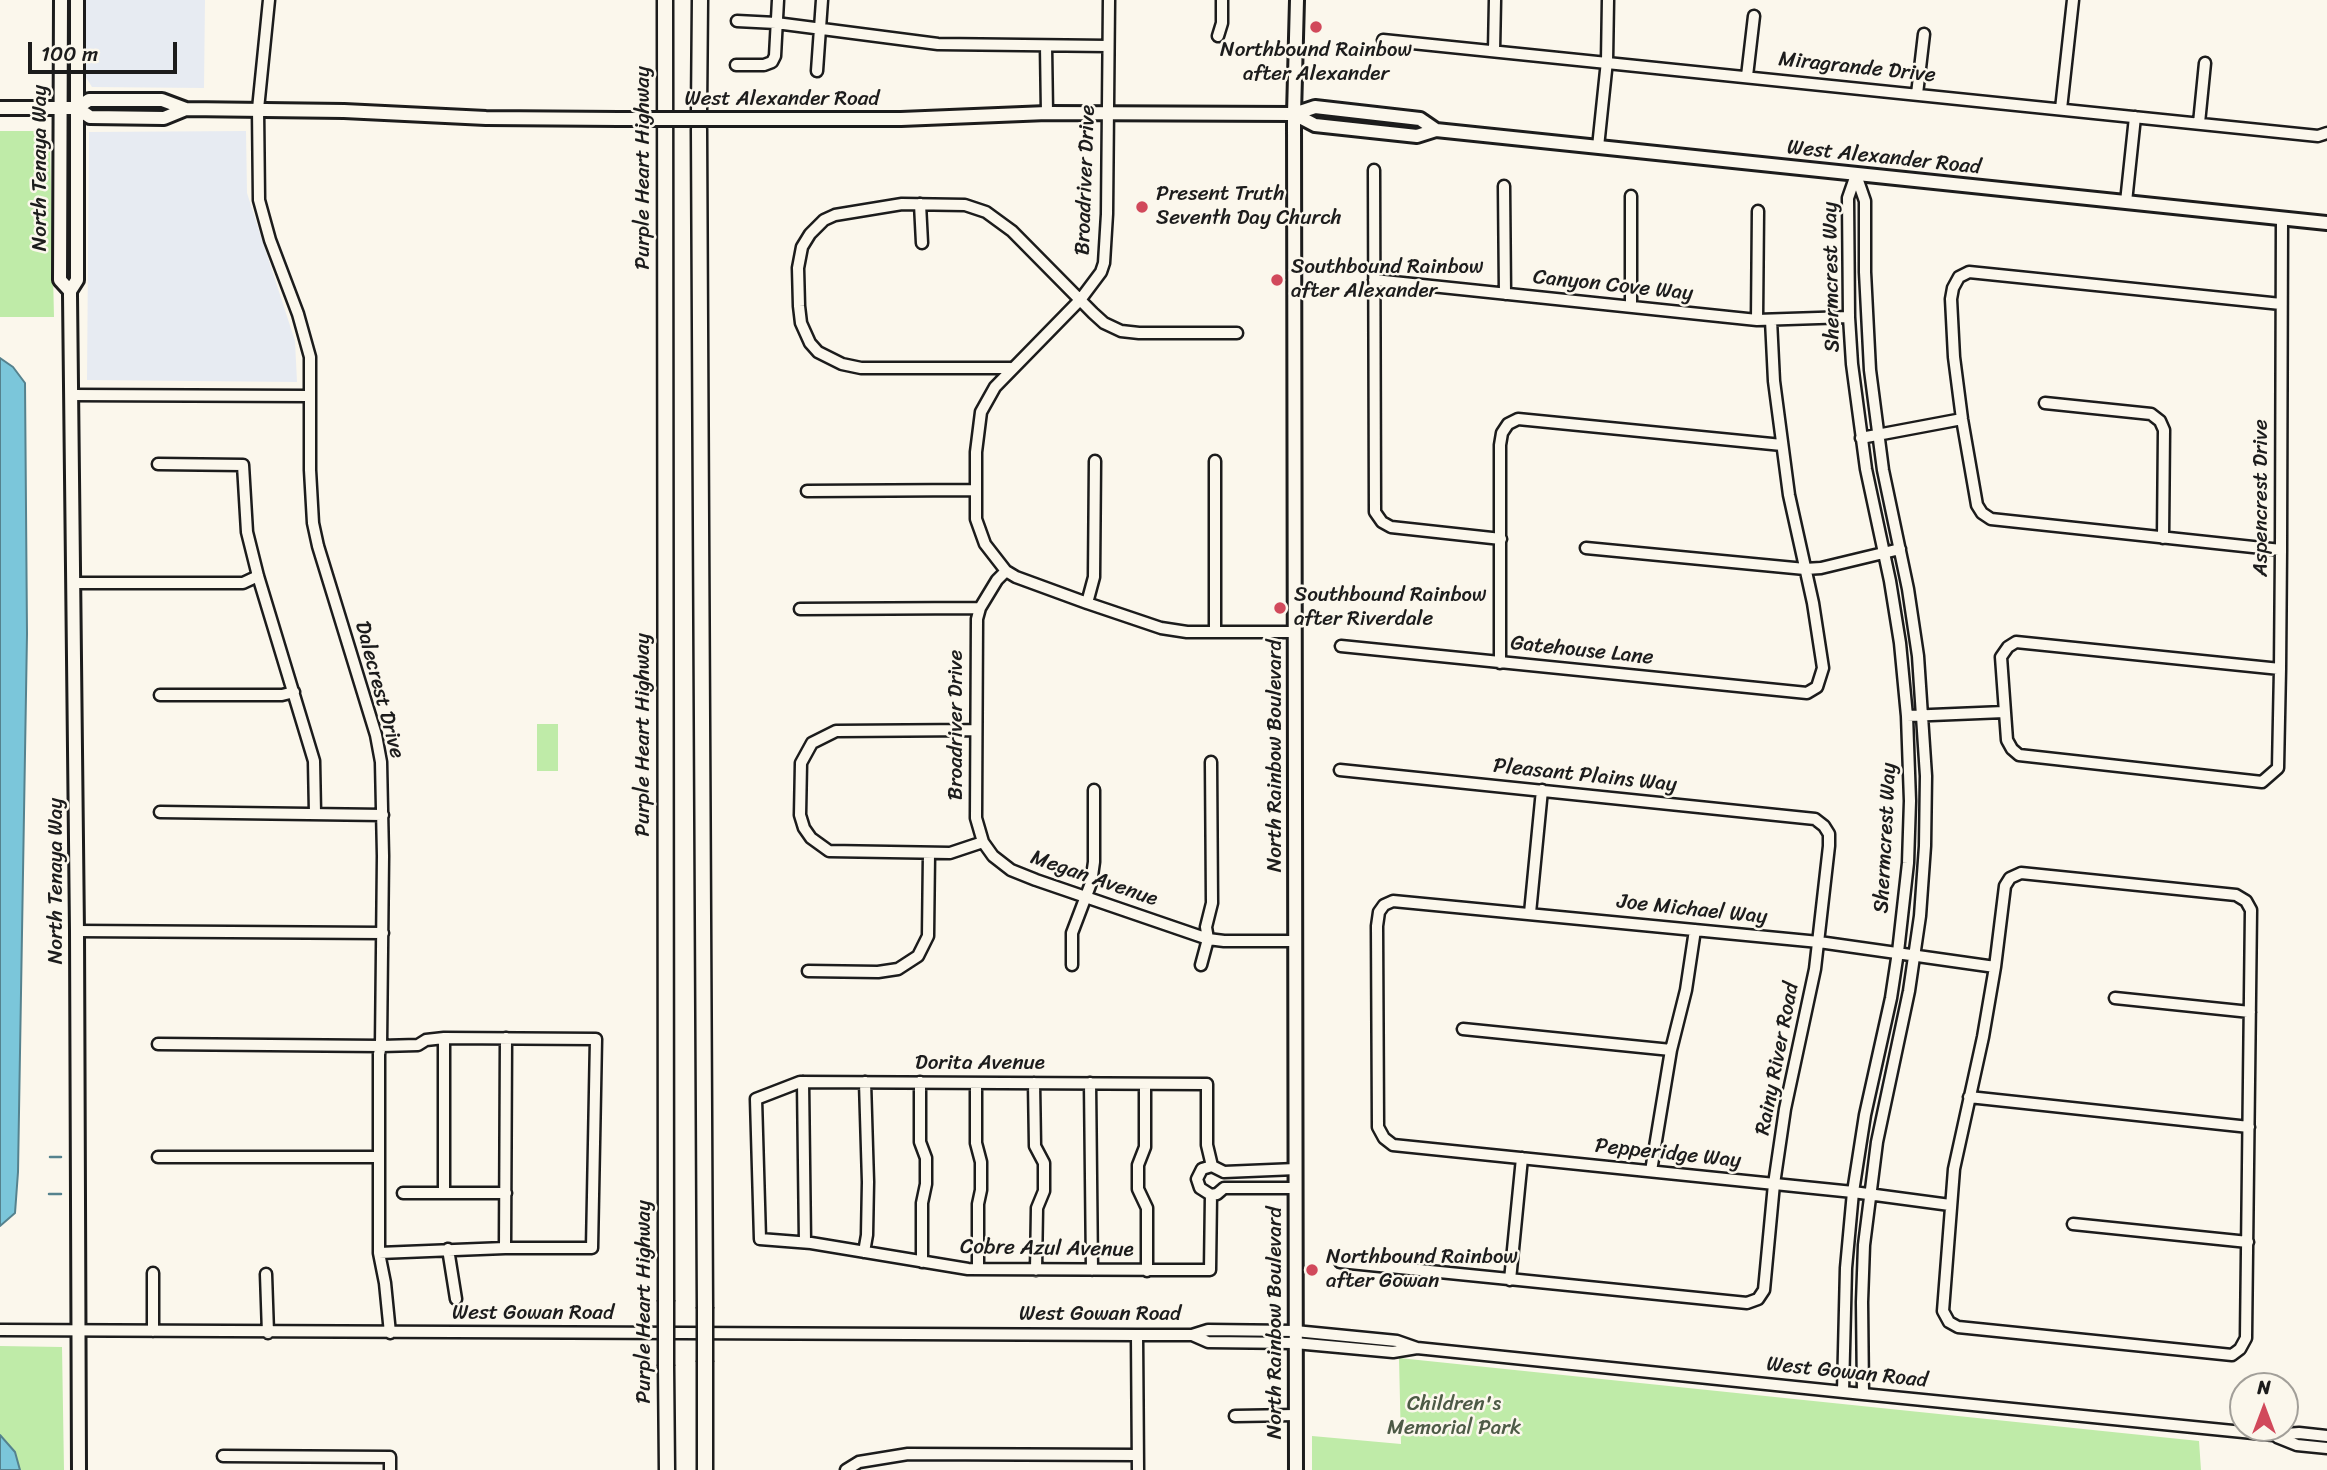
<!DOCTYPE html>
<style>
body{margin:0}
#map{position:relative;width:2327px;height:1470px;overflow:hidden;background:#fbf7ec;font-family:Sriracha,sans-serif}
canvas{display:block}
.north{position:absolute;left:2229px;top:1372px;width:70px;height:70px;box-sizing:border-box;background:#fbf7ec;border:2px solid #a29f99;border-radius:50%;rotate:0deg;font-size:19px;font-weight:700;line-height:28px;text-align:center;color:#1c1c1c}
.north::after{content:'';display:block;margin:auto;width:24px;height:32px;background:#d1495b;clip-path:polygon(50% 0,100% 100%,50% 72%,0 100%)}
.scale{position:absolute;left:28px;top:42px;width:149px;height:32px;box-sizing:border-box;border:4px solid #1c1c1c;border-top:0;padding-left:9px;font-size:21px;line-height:24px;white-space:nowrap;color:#1c1c1c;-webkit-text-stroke:5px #fbf7ec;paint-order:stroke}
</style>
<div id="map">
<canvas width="2327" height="1470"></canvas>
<div class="north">N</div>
<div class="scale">100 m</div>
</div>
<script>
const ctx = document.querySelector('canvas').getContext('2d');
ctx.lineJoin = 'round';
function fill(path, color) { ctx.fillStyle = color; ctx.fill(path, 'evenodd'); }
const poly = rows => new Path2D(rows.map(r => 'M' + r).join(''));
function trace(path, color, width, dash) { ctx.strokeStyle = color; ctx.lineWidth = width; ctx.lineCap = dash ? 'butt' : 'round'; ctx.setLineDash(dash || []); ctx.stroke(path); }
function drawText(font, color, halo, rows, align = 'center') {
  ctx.font = font + ' Sriracha,sans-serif'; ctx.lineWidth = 5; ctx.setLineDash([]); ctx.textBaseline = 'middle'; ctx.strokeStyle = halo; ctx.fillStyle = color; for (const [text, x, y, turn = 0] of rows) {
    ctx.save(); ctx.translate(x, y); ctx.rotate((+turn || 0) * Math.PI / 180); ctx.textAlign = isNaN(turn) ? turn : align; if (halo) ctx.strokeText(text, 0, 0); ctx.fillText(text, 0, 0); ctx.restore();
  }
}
fill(poly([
 [86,0,205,0,204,88,92,87,85,76],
 [246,131,247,193,295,341,297,382,87,380,89,132]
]), '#e7ebf2');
fill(poly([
 [0,131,36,131,42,134,50,143,54,317,0,317],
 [537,724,558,724,558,771,537,771],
 [0,1346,62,1347,64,1470,0,1470],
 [1399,1358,2199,1441,2201,1470,1312,1470,1312,1436,1401,1444]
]), '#bfeba8');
const water = poly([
 [0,358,13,367,25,383,27,634,18,1172,15,1213,0,1226,0,358],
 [0,1435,15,1452,20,1470,0,1470,0,1435]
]);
fill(water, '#7bc6da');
trace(water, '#55828e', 2);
trace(poly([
 [50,1157,61,1157],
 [49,1194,61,1194]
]), '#55828e', 2.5);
const minor = poly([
 [269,0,258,109,259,200,270,240,298,314,310,357,310,470,313,523,318,546,376,735,381,762,383,856,381,1046,379,1054,379,1253,385,1283,390,1333],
 [1109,0,1107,214,1104,263,1101,272,1080,300,995,387,981,412,976,452,976,519,985,544,1006,571,1016,577,1087,603,1161,628,1187,632,1295,632],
 [737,21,776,23,938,44,1108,46],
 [1218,36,1222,23,1222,0],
 [1383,40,2318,136,2327,133],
 [1046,46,1047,113],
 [1494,51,1495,0],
 [736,65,764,65,772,62,775,56,778,0],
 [817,71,822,0],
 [1747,76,1754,16],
 [1917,94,1924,34],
 [2061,109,2073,0],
 [2199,123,2205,63],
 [1598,147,1607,61,1608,0],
 [1374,170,1375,512,1382,522,1391,527,1501,539],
 [1856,175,1865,201,1865,272,1870,370,1883,470,1908,589,1918,656,1926,776,1925,846,1920,916,1909,991,1877,1142,1864,1245,1862,1302,1863,1394],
 [1504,186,1505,294],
 [2126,202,2135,117],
 [920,204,922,243],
 [1374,280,1757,320,1849,317],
 [2281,304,1969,272,1959,277,1953,288,1951,299,1954,357,1962,419,1977,505,1982,513,1991,519,2281,550],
 [1631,307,1631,196],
 [1757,320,1758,211],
 [1010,368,861,368,842,364,818,352,810,343,801,323,799,306,798,268,802,247,810,234,824,220,835,215,902,204,965,205,986,212,1012,231,1093,313,1104,323,1121,331,1139,333,1237,333],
 [71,395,310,396],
 [2045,403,2151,414,2160,421,2164,430,2163,538],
 [1861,438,1962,419],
 [158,464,243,465,247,532,258,576,314,761,315,813],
 [807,491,975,490],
 [1586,548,1805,569,1821,568,1900,549],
 [1006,571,997,580,980,608,977,619,976,818,983,842,993,856,1011,870,1036,880,1208,939,1224,941,1296,941],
 [74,583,243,583,258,576],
 [1087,603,1094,577,1095,461],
 [800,609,980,608],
 [1215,632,1215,461],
 [1341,646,1807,693,1817,687,1823,668,1813,603,1789,495,1774,381,1771,320],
 [1500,663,1500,445,1502,433,1508,424,1518,419,1782,445],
 [2280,669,2016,642,2008,647,2001,657,2007,740,2012,749,2019,755,2262,782,2278,768,2280,669,2281,550,2282,218],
 [160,695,282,695,294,692],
 [1907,716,2004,712],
 [976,730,836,731,812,743,801,763,800,815,804,828,811,838,829,851,950,853,983,842],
 [160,812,383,815],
 [2021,873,2236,895,2246,901,2251,910,2246,1338,2240,1349,2232,1355,1958,1327,1949,1322,1943,1311,1954,1169,1983,1037,1995,967,2005,886,2010,878,2021,873],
 [1530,913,1542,790],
 [77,931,383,933],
 [1072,965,1072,933,1091,883,1094,862,1094,790],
 [1201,965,1208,939,1206,927,1212,903,1211,762],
 [808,971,878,972,898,969,918,956,928,936,929,854],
 [2115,998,2250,1012],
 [1463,1029,1671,1050],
 [158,1044,381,1046,418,1045,426,1040,444,1038,596,1039,592,1248,505,1248,379,1253],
 [803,1082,805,1242],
 [920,1082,920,1142,926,1158,926,1184,922,1203,922,1262],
 [976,1083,976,1143,981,1162,981,1190,978,1204,978,1269],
 [1034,1083,1035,1146,1044,1163,1044,1191,1037,1208,1036,1270],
 [1090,1083,1092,1270],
 [1145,1084,1145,1147,1138,1165,1138,1189,1147,1208,1147,1271],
 [1969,1097,2249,1127],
 [158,1157,378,1157],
 [1212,1166,1224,1172,1296,1169],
 [1651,1171,1671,1050,1686,990,1695,930],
 [403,1193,506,1193],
 [444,1193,444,1038],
 [1211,1195,1210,1270,968,1269,811,1243,760,1239,756,1099,800,1082,1207,1084,1207,1145,1212,1166],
 [1211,1195,1217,1194,1224,1188,1296,1188],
 [1211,1195,1200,1188,1197,1179,1202,1169,1212,1166],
 [1950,1205,1853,1192,1393,1145,1384,1138,1378,1127,1377,926,1379,912,1384,905,1393,901,1819,942,1995,967],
 [2073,1224,2248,1242],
 [505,1248,506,1038],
 [448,1249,456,1299],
 [864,1252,867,1235,868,1182,865,1082],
 [1340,1262,1747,1303,1758,1299,1764,1290,1774,1184,1785,1109,1815,969,1829,846,1829,834,1824,826,1815,819,1340,770],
 [153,1273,153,1331],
 [266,1274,268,1333],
 [1510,1280,1522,1158],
 [0,1330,1137,1335,1192,1335,1208,1330,1295,1331,1397,1341,1417,1348,1863,1394,2273,1435,2299,1433,2327,1436],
 [1137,1335,1138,1470],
 [1192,1335,1208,1342,1295,1343,1393,1352,1417,1348],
 [1843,1392,1846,1268,1853,1192,1865,1115,1891,998,1898,952,1908,863,1910,801,1907,716,1900,643,1890,581,1866,469,1852,364,1849,317,1848,198,1856,175],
 [1235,1416,1295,1415],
 [2277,1437,2297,1445,2327,1448],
 [223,1456,390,1457,390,1470],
 [846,1470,859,1462,908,1454,1137,1455]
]);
const major = poly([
 [61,0,60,280,70,291],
 [77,0,77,280,70,291,70,295,77,931,79,1470],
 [0,108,77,108,90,117,164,118,186,109],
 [77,108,89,100,162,100,186,109,344,111,486,118,619,119],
 [1294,114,1315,125,1417,136,1436,130,2327,223],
 [740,119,901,119,1047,113,1294,114,1315,107,1420,119,1436,130],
 [1296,1470,1294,114,1297,0]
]);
const highway = poly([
 [665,0,666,1300],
 [699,112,700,0],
 [699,129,705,1307],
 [705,1362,705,1470],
 [666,1366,667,1470]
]);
trace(minor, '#1c1c1c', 15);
trace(major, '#1c1c1c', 18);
trace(highway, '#1c1c1c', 19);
trace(minor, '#fbf7ec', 10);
trace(major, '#fbf7ec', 12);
trace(highway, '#fbf7ec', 14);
const majorBridge = poly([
 [619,119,740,119]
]);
const highwayBridge = poly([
 [666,1300,666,1366],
 [705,1307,705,1362]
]);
trace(majorBridge, '#1c1c1c', 18, []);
trace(highwayBridge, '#1c1c1c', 19, []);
trace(majorBridge, '#fbf7ec', 12);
trace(highwayBridge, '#fbf7ec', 14);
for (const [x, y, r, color] of [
 [1316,27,7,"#d1495b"],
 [1142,207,7,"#d1495b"],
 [1277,280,7,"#d1495b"],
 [1280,608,7,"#d1495b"],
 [1312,1270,7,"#d1495b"]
]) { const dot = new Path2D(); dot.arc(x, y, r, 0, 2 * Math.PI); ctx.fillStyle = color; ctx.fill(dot); trace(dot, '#fbf7ec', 2.5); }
drawText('21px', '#1c1c1c', '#fbf7ec', [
 ["Northbound Rainbow",1316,51,"center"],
 ["after Alexander",1316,75,"center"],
 ["Present Truth",1156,195],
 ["Seventh Day Church",1156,219],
 ["Southbound Rainbow",1291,268],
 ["after Alexander",1291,292],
 ["Southbound Rainbow",1294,596],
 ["after Riverdale",1294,620],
 ["Northbound Rainbow",1326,1258],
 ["after Gowan",1326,1282]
], 'left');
drawText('21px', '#1c1c1c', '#fbf7ec', [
 ["Miragrande Drive",1857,68,6],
 ["West Alexander Road",782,100],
 ["West Alexander Road",1884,158,6],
 ["North Tenaya Way",41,168,-90],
 ["Purple Heart Highway",644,168,-90],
 ["Broadriver Drive",1086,180,-88],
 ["Shermcrest Way",1832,277,-91],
 ["Canyon Cove Way",1613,286,6],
 ["Aspencrest Drive",2262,498,-90],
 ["Gatehouse Lane",1582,651,6],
 ["Dalecrest Drive",379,690,75],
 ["Broadriver Drive",957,725,-90],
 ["Purple Heart Highway",644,735,-90],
 ["North Rainbow Boulevard",1276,756,-90],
 ["Pleasant Plains Way",1585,776,6],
 ["Shermcrest Way",1886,838,-87],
 ["Megan Avenue",1094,879,19],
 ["North Tenaya Way",57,881,-90],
 ["Joe Michael Way",1692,910,6],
 ["Rainy River Road",1778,1059,-79],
 ["Dorita Avenue",980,1064],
 ["Pepperidge Way",1668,1154,6],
 ["Cobre Azul Avenue",1047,1249,1],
 ["Purple Heart Highway",645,1302,-90],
 ["West Gowan Road",533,1314],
 ["West Gowan Road",1100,1315],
 ["North Rainbow Boulevard",1276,1323,-90],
 ["West Gowan Road",1847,1373,6]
]);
drawText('21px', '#4d5a46', '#fbf7ec', [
 ["Children's",1454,1405],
 ["Memorial Park",1454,1429]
]);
</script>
